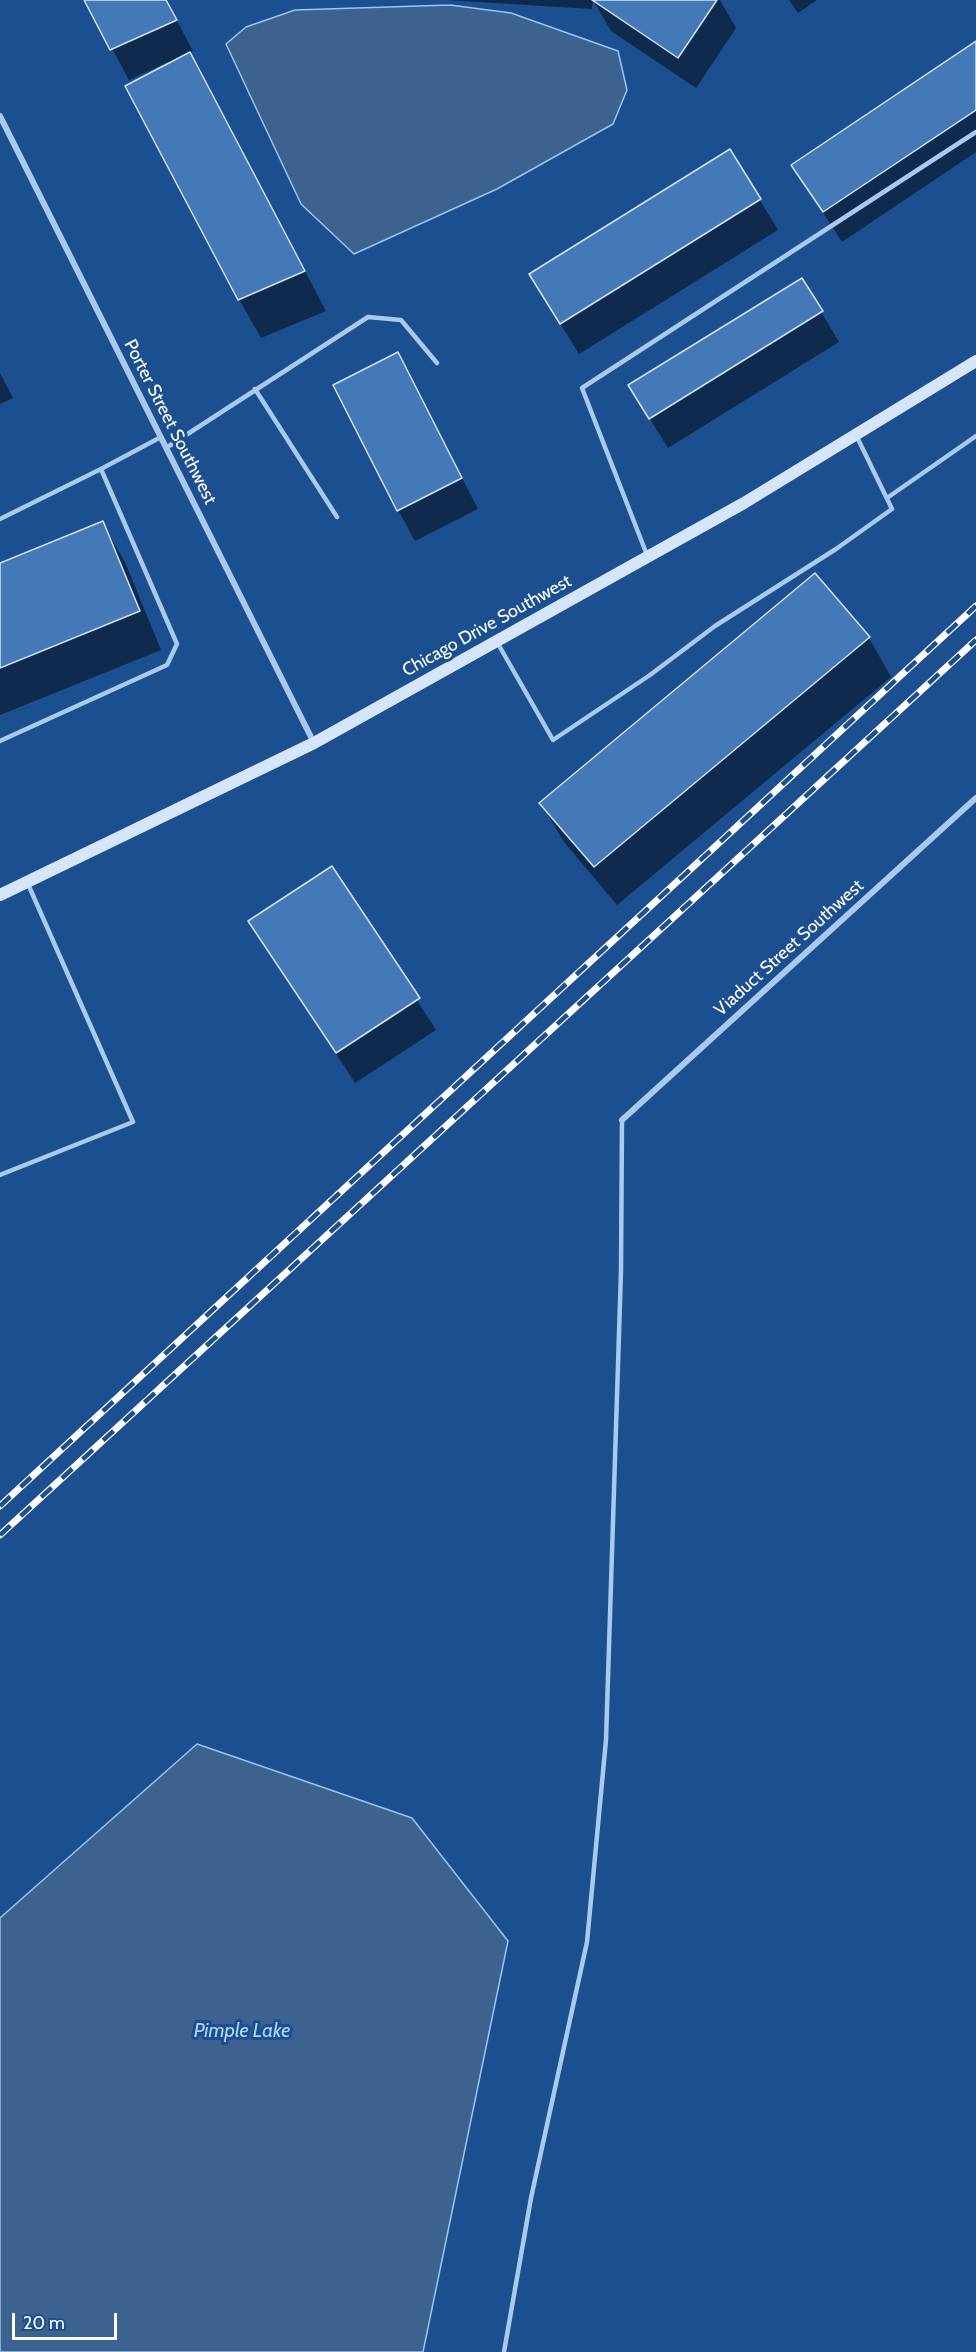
<!DOCTYPE html>
<style>
body{margin:0}
#map{position:relative;width:976px;height:2352px;overflow:hidden;background:#1b4f8f;font-family:Cabin,sans-serif}
canvas{display:block}
.scale{position:absolute;left:12px;top:2313px;width:105px;height:27px;box-sizing:border-box;border:3px solid #fff;border-top:0;padding-left:8px;font-size:18px;line-height:21px;white-space:nowrap;color:#fff;-webkit-text-stroke:4px #1b4f8f;paint-order:stroke}
</style>
<div id="map">
<canvas width="976" height="2352"></canvas>
<div class="scale">20 m</div>
</div>
<script>
const ctx = document.querySelector('canvas').getContext('2d');
ctx.lineJoin = 'round';
function fill(path, color) { ctx.fillStyle = color; ctx.fill(path, 'evenodd'); }
const poly = rows => new Path2D(rows.map(r => 'M' + r).join(''));
function trace(path, color, width, dash) { ctx.strokeStyle = color; ctx.lineWidth = width; ctx.lineCap = dash ? 'butt' : 'round'; ctx.setLineDash(dash || []); ctx.stroke(path); }
function drawText(font, color, halo, rows, align = 'center') {
  ctx.font = font + ' Cabin,sans-serif'; ctx.lineWidth = 6; ctx.setLineDash([]); ctx.textBaseline = 'middle'; ctx.strokeStyle = halo; ctx.fillStyle = color; for (const [text, x, y, turn = 0] of rows) {
    ctx.save(); ctx.translate(x, y); ctx.rotate((+turn || 0) * Math.PI / 180); ctx.textAlign = isNaN(turn) ? turn : align; if (halo) ctx.strokeText(text, 0, 0); ctx.fillText(text, 0, 0); ctx.restore();
  }
}
const water = poly([
 [450,5,511,13,618,51,627,90,613,124,497,189,354,254,301,204,226,44,246,27,295,10,450,5],
 [197,1744,412,1818,508,1941,423,2352,0,2352,0,1918,197,1744]
]);
fill(water, '#3c6290');
trace(water, '#9cc4f0', 1.5);
fill(poly([
 [86,0,166,0,193,51,189,52,326,311,261,338,239,299,168,62,129,80],
 [446,0,593,0,592,9],
 [593,0,720,0,736,28,696,88,611,31],
 [789,0,817,0,798,13],
 [976,43,976,152,842,242,793,166],
 [730,151,778,230,579,354,549,305],
 [802,280,839,342,668,448,648,416],
 [397,354,478,509,415,541,398,510],
 [0,373,13,398,0,404],
 [102,523,125,562,161,650,0,715,0,564],
 [815,575,869,638,891,677,617,905,564,842,541,803],
 [332,868,436,1030,355,1083,250,921]
]), '#0007');
const building = poly([
 [84,0,166,0,177,20,110,50,84,0],
 [592,0,717,0,678,58,592,0],
 [976,41,976,110,823,212,791,165,976,41],
 [190,52,305,271,238,300,125,86,190,52],
 [730,149,761,199,560,324,529,274,730,149],
 [802,278,823,311,649,419,628,385,802,278],
 [398,352,462,478,397,511,333,385,398,352],
 [103,521,140,611,0,668,0,563,103,521],
 [815,573,870,637,594,867,539,803,815,573],
 [332,866,420,998,336,1053,248,921,332,866]
]);
fill(building, '#4478b7');
trace(building, '#cfe3fa', 1.5);
trace(poly([
 [255,389,337,517],
 [166,448,368,317,401,320,437,363],
 [887,498,976,436],
 [0,519,101,469],
 [647,555,582,388,976,132],
 [497,642,553,740,650,675,715,626,836,549,892,509,857,437],
 [0,741,167,665,177,644,101,469,161,437],
 [0,1175,133,1122,28,884],
 [504,2352,531,2198,587,1942,606,1740,621,1271,622,1120]
]), '#a9c9ee', 4.5);
trace(poly([
 [0,116,314,743],
 [622,1120,976,798]
]), '#a9c9ee', 6);
trace(poly([
 [0,895,314,743,744,503,976,361]
]), '#d6e6fa', 12);
const rail = poly([
 [0,1506,976,606],
 [0,1535,976,640]
]);
trace(rail, '#fff', 7);
trace(rail, '#1b4f8f', 4.5, [14]);
drawText('18px', '#fff', '#1b4f8f', [
 ["Porter Street Southwest",170,422,63],
 ["Chicago Drive Southwest",487,626,-29],
 ["Viaduct Street Southwest",789,948,-42]
]);
drawText('italic 20px', '#b5d3f5', '#1b4f8f', [
 ["Pimple Lake",242,2031]
]);
</script>
